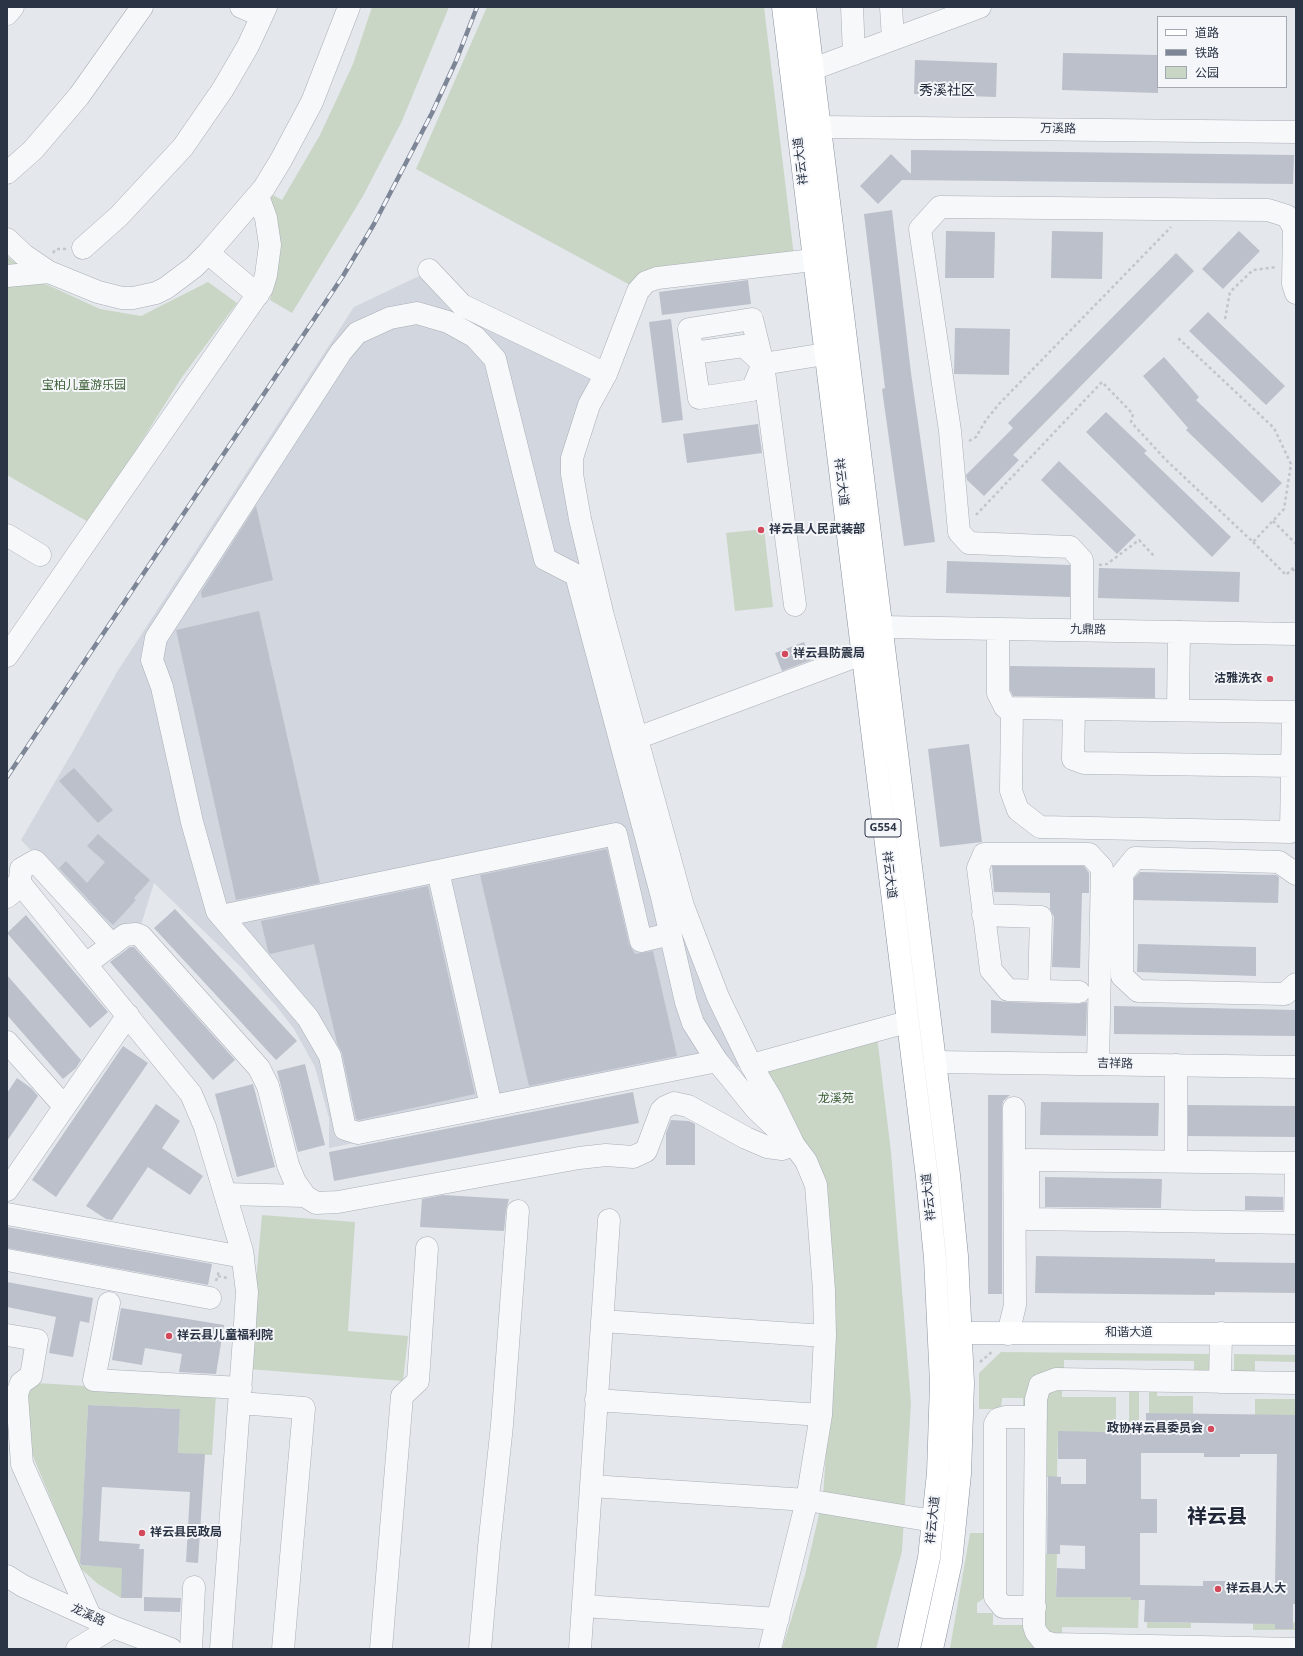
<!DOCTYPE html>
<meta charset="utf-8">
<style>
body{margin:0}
#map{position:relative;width:1303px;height:1656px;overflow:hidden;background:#e4e7ec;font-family:"Open Sans","Noto Sans SC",sans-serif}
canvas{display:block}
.frame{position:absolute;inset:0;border:8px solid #2b3445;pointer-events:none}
.legend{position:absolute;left:1157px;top:16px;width:130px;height:72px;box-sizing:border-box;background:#f4f6f9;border:1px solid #a4a8b1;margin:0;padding:5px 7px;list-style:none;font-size:12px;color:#2b3445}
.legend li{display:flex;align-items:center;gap:8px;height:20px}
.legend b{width:20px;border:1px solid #a4a8b1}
</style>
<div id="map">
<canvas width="1303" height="1656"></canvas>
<div class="frame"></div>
<ul class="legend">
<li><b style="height:5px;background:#fff"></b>道路</li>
<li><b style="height:5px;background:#7d8696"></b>铁路</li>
<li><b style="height:11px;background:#c9d6c5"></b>公园</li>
</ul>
</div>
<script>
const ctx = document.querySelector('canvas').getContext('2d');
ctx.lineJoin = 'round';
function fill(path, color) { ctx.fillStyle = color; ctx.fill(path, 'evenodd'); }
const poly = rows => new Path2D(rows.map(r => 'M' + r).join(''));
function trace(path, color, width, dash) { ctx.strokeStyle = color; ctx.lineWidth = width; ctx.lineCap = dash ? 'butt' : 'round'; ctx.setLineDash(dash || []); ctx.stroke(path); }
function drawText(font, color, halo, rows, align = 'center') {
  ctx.font = font + ' "Open Sans","Noto Sans SC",sans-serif'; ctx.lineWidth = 4; ctx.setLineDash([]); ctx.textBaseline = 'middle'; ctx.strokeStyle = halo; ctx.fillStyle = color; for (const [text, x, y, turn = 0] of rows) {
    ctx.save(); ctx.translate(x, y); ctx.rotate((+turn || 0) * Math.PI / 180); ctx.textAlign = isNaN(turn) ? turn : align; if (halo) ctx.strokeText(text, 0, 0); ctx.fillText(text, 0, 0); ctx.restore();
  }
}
fill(poly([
 [419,276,453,313,594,377,568,452,642,774,748,1065,329,1148,329,1118,315,1067,294,1029,277,1007,240,966,154,883,141,925,111,933,21,840,73,751,117,672,354,307]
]), '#d2d6de');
fill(poly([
 [372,7,449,7,402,121,363,196,292,313,270,300,274,276,267,202,273,195,282,200,320,135,353,64],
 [487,7,764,7,794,256,632,286,416,169],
 [7,256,37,280,100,309,141,316,208,282,237,303,182,377,90,523,7,475],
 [764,529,773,607,735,611,726,533],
 [877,1036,891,1152,911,1403,902,1551,876,1649,782,1649,805,1575,823,1497,829,1408,822,1176,769,1074,768,1069],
 [262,1215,355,1222,348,1331,408,1336,403,1381,248,1369],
 [1001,1352,1215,1354,1211,1372,1194,1373,1194,1361,1064,1360,1064,1372,1023,1409,1023,1398,1002,1398,1001,1409,979,1409,979,1373],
 [1234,1354,1296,1355,1296,1362,1255,1361,1255,1373,1234,1373],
 [37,1383,216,1394,212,1455,178,1453,180,1409,88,1405,80,1565,138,1568,121,1598,98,1584,79,1567,35,1461,27,1440,26,1400,29,1386],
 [1062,1385,1062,1397,1116,1397,1116,1432,1058,1432,1057,1477,1043,1477,1045,1395],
 [1129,1386,1139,1390,1139,1432,1129,1432],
 [1157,1386,1157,1396,1193,1396,1193,1414,1149,1413,1149,1389],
 [1255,1399,1296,1399,1296,1415,1255,1415],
 [970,1533,988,1533,986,1597,977,1603,977,1613,993,1613,993,1625,1023,1625,1042,1649,950,1648],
 [1042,1554,1057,1554,1056,1597,1109,1597,1131,1592,1139,1600,1138,1628,1062,1627,1062,1638,1044,1635],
 [1296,1620,1296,1630,1253,1630,1253,1623,1275,1624,1275,1629,1293,1629,1293,1624],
 [1147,1622,1191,1623,1191,1628,1147,1628]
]), '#c9d6c5');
fill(poly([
 [1063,53,1158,55,1158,93,1062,90],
 [915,60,997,63,996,97,914,94],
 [911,150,1294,155,1293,184,902,180,878,204,860,186,891,154,911,174],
 [892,210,911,373,935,542,904,546,882,389,885,388,864,214],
 [946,231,995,232,994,278,945,278],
 [1052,231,1103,232,1102,279,1051,278],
 [1239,231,1260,251,1223,289,1202,269],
 [1176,253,1194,271,1013,455,1019,460,984,496,967,480,966,475,1013,428,1008,423],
 [748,280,751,304,662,315,659,292],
 [1208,312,1285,386,1266,405,1189,331],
 [671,319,683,420,662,423,649,322],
 [955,328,1010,329,1009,375,954,374],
 [1164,357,1199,397,1196,400,1282,483,1262,503,1186,430,1188,428,1143,376],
 [1106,412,1147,451,1144,453,1231,537,1212,557,1086,432],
 [758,424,762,453,687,463,683,434],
 [1059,461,1136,535,1117,554,1041,480],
 [256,506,273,580,202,598,201,592],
 [947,561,1070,565,1070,597,946,593],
 [1099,568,1240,572,1239,602,1098,598],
 [259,611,320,883,236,900,176,630],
 [804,642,811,660,782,671,775,653],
 [1010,666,1155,668,1155,698,1013,696,1010,690],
 [969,744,982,842,940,847,928,749],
 [74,768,113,810,98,823,59,781],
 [98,834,150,880,134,898,136,900,113,925,98,911,97,909,59,868,66,861,87,883,105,862,87,846],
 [607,849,629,944,635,954,653,951,677,1056,529,1086,480,875],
 [992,866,1084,866,1089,873,1089,893,1082,893,1080,968,1052,967,1054,917,1050,909,1050,893,994,892],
 [1140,872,1276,875,1279,877,1278,903,1134,900,1134,878],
 [428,886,475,1094,359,1120,356,1119,342,1053,337,1043,314,944,270,954,268,951,261,921],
 [175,909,297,1041,276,1060,154,928],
 [26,915,108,1012,90,1028,7,933],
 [1138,944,1256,947,1256,976,1137,972],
 [130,947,134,947,235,1060,213,1080,110,962],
 [7,975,81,1060,76,1068,63,1079,7,1015],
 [991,1000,1008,1002,1079,1004,1087,1002,1086,1036,991,1033],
 [1114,1006,1296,1010,1296,1036,1114,1034],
 [123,1046,148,1063,56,1197,32,1180],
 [305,1064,325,1145,298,1152,277,1071],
 [17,1078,31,1088,38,1096,7,1141,7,1093],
 [253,1084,275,1167,237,1177,215,1094],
 [633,1092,639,1123,334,1181,329,1152],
 [988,1095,1010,1095,1003,1101,1002,1108,1002,1294,988,1294],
 [1041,1102,1159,1103,1158,1136,1040,1135],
 [156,1104,180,1121,162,1148,203,1176,190,1195,148,1167,112,1220,106,1219,86,1206],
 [1188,1105,1296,1106,1296,1137,1188,1136],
 [671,1120,689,1121,695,1124,695,1165,666,1165,666,1133],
 [1045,1177,1162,1179,1161,1208,1045,1207],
 [443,1195,509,1199,506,1210,504,1231,420,1227,422,1199],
 [1245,1196,1283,1197,1283,1210,1245,1210],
 [7,1227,212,1264,208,1285,7,1248],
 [1036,1256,1215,1259,1215,1262,1296,1263,1296,1293,1215,1292,1215,1295,1035,1293],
 [7,1282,93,1298,89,1323,80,1321,73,1357,49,1353,56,1317,7,1307],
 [121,1308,224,1325,216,1374,179,1372,182,1354,145,1348,142,1365,112,1360],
 [88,1405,180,1409,178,1453,205,1454,198,1563,186,1562,190,1492,102,1487,99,1541,140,1544,139,1549,144,1549,142,1598,121,1598,122,1568,81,1565,80,1563],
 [1146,1413,1295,1415,1296,1604,1293,1604,1293,1629,1275,1629,1275,1624,1144,1622,1145,1600,1131,1600,1131,1597,1056,1597,1057,1568,1085,1569,1085,1546,1060,1545,1060,1554,1047,1554,1048,1476,1061,1477,1061,1484,1086,1484,1086,1459,1058,1459,1058,1431,1146,1433],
 [1141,1453,1204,1453,1204,1457,1240,1457,1240,1454,1277,1454,1275,1587,1238,1586,1238,1581,1203,1581,1203,1586,1140,1585,1140,1533,1157,1533,1157,1499,1141,1499],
 [144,1597,181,1598,180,1612,144,1611]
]), '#bbc0ca');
const minor = poly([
 [241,7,262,16],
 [852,7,854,54],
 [891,7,893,39],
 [7,14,13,7],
 [813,69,980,7],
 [820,127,1296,132],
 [7,173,33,150,79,96,142,7],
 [7,239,24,255,49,272,98,292,122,298,133,298,156,293,166,288,194,267,208,253,264,188,281,160,312,102,349,7],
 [83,248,119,216,183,147,223,89,248,46,266,7],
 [208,253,258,295],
 [429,270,462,305,606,374],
 [7,276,49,272],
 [693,353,744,346,763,364,752,390,699,398,689,329,752,319,763,364,795,605],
 [763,364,825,354],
 [7,535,40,555],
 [881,627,1296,634],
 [998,629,998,693,1005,707,1012,713],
 [1082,630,1082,560,1070,547,969,543,959,532,950,431,920,229,940,207,1268,210,1287,216,1294,228,1293,284,1296,293],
 [7,656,262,288,266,275,270,245,266,218,258,196],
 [1012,708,1293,712,1291,832,1040,827,1018,810,1011,791,1012,708],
 [1074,709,1073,759,1084,763,1292,766],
 [1178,710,1179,632],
 [637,738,862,654],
 [438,871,616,834,641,941,670,934],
 [1296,874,1279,862,1135,858,1122,874,1122,976,1138,991,1285,994,1296,984],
 [19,882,191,1094,205,1127,242,1251,247,1292,245,1324,221,1649],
 [7,897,13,892,20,879,21,869,35,861,112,945],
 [983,915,1041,917,1039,991],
 [221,916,438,871,491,1106],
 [86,964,125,935,136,934,141,936,259,1068,268,1086,288,1165,295,1182,305,1196],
 [1079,992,1008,990,991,970,978,868,984,854,1089,854,1102,868,1098,1064],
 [7,1042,64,1106],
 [935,1062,1296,1067],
 [751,1065,907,1022],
 [1028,1160,1296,1163,1295,1223,1028,1219,1028,1160],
 [1176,1161,1176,1065],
 [7,1190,128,1015],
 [225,1194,305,1196,316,1203,338,1202,579,1158,606,1155,633,1157,646,1151,661,1111,665,1107,674,1103,688,1106,746,1138,767,1147,782,1149,794,1145,756,1109,717,1061,693,1023,686,1002,662,897,576,575,545,559,495,359,475,337,448,322,417,313,390,318,357,333,341,352,156,638,152,660,162,687,192,822,217,911,308,1018,330,1056,345,1129,358,1133,717,1061],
 [7,1214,243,1257],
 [7,1260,210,1298],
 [109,1303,94,1380,241,1388],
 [602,1321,825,1336],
 [1008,1334,1015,1305,1014,1108],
 [7,1335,37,1340,31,1376,21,1383,17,1394,22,1464,90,1616],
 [1220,1382,1221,1333],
 [1296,1383,1056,1379,1040,1385,1036,1399,1034,1626,1036,1632,1043,1641,1053,1644,1296,1649],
 [596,1400,821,1415],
 [240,1403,304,1408,283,1649],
 [591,1486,807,1500,933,1521],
 [7,1576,23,1586,113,1627,171,1649],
 [583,1606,778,1619],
 [1035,1607,1003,1607,995,1597,995,1424,998,1419,1005,1417,1036,1417],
 [77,1649,113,1627],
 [191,1649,194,1587],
 [381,1649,402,1396,418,1381,427,1248],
 [480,1649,489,1547,502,1425,518,1211],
 [580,1649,609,1220],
 [770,1649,807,1500,821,1415,825,1336,824,1290,816,1185,806,1161,794,1145,772,1100,751,1065,718,997,683,906,603,616,580,519,572,474,572,458,589,405,606,374,638,291,646,282,657,278,813,260]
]);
const major = poly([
 [962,1333,1296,1334]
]);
const highway = poly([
 [783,7,927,1177,935,1258,941,1383,938,1473,929,1558,909,1649],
 [805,7,949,1175,957,1256,963,1383,960,1474,951,1562,932,1649]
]);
trace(minor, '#a9aeb7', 23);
trace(major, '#a3abb8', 23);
trace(highway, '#8b94a3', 23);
trace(poly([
 [53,253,56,249,66,249],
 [1225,319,1230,292,1253,270,1277,267],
 [969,441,976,437,986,420,999,404,1171,227],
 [976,515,1102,382,1133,414,1131,422,1166,460,1253,542,1284,509,1291,464,1274,428,1177,337],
 [1273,521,1296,544],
 [1253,542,1286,575,1296,565],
 [1099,565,1107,564,1139,540,1155,557],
 [1292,569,1296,572],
 [218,1276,227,1278],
 [216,1281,219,1271],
 [980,1362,993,1351]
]), '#c2c5cb', 2.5, [3, 3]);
trace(minor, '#f7f8fa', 22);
trace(major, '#fff', 22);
trace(highway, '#fff', 22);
const rail = poly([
 [7,777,343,276,374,224,432,113,456,61,477,7]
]);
trace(rail, '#7d8696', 4.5);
trace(rail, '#f4f6f9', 3, [9]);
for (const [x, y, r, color] of [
 [761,530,4,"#d1495b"],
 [785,654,4,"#d1495b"],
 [1270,679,4,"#d1495b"],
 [169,1336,4,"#d1495b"],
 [1211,1429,4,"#d1495b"],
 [142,1533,4,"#d1495b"],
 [1218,1589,4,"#d1495b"]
]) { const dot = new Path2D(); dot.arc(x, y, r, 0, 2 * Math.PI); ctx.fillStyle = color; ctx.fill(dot); trace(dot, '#f4f6f9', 1.5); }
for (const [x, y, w] of [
 [883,828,36]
]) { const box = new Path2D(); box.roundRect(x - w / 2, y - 9, w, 18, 3); ctx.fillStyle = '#f4f6f9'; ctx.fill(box); trace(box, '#2b3445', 1); }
drawText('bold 11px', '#2b3445', null, [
 ["G554",883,828]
]);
drawText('12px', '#2b3445', '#f4f6f9', [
 ["万溪路",1058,129,1],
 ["祥云大道",801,161,-97],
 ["祥云大道",841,482,83],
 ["九鼎路",1088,630,1],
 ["祥云大道",889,875,83],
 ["吉祥路",1115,1064,1],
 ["祥云大道",929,1197,-96],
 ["和谐大道",1129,1333],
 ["祥云大道",933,1520,-84],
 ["龙溪路",88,1615,25]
]);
drawText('12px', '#3f6138', '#f4f6f9', [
 ["宝柏儿童游乐园",84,386],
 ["龙溪苑",836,1099]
]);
drawText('bold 12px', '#2b3445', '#f4f6f9', [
 ["祥云县人民武装部",769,530],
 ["祥云县防震局",793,654],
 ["沽雅洗衣",1262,679,"right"],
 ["祥云县儿童福利院",177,1336],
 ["政协祥云县委员会",1203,1429,"right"],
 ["祥云县民政局",150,1533],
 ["祥云县人大",1226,1589]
], 'left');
drawText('14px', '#1d2536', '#f4f6f9', [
 ["秀溪社区",947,91]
]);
drawText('bold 20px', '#1d2536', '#f4f6f9', [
 ["祥云县",1217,1517]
]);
</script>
